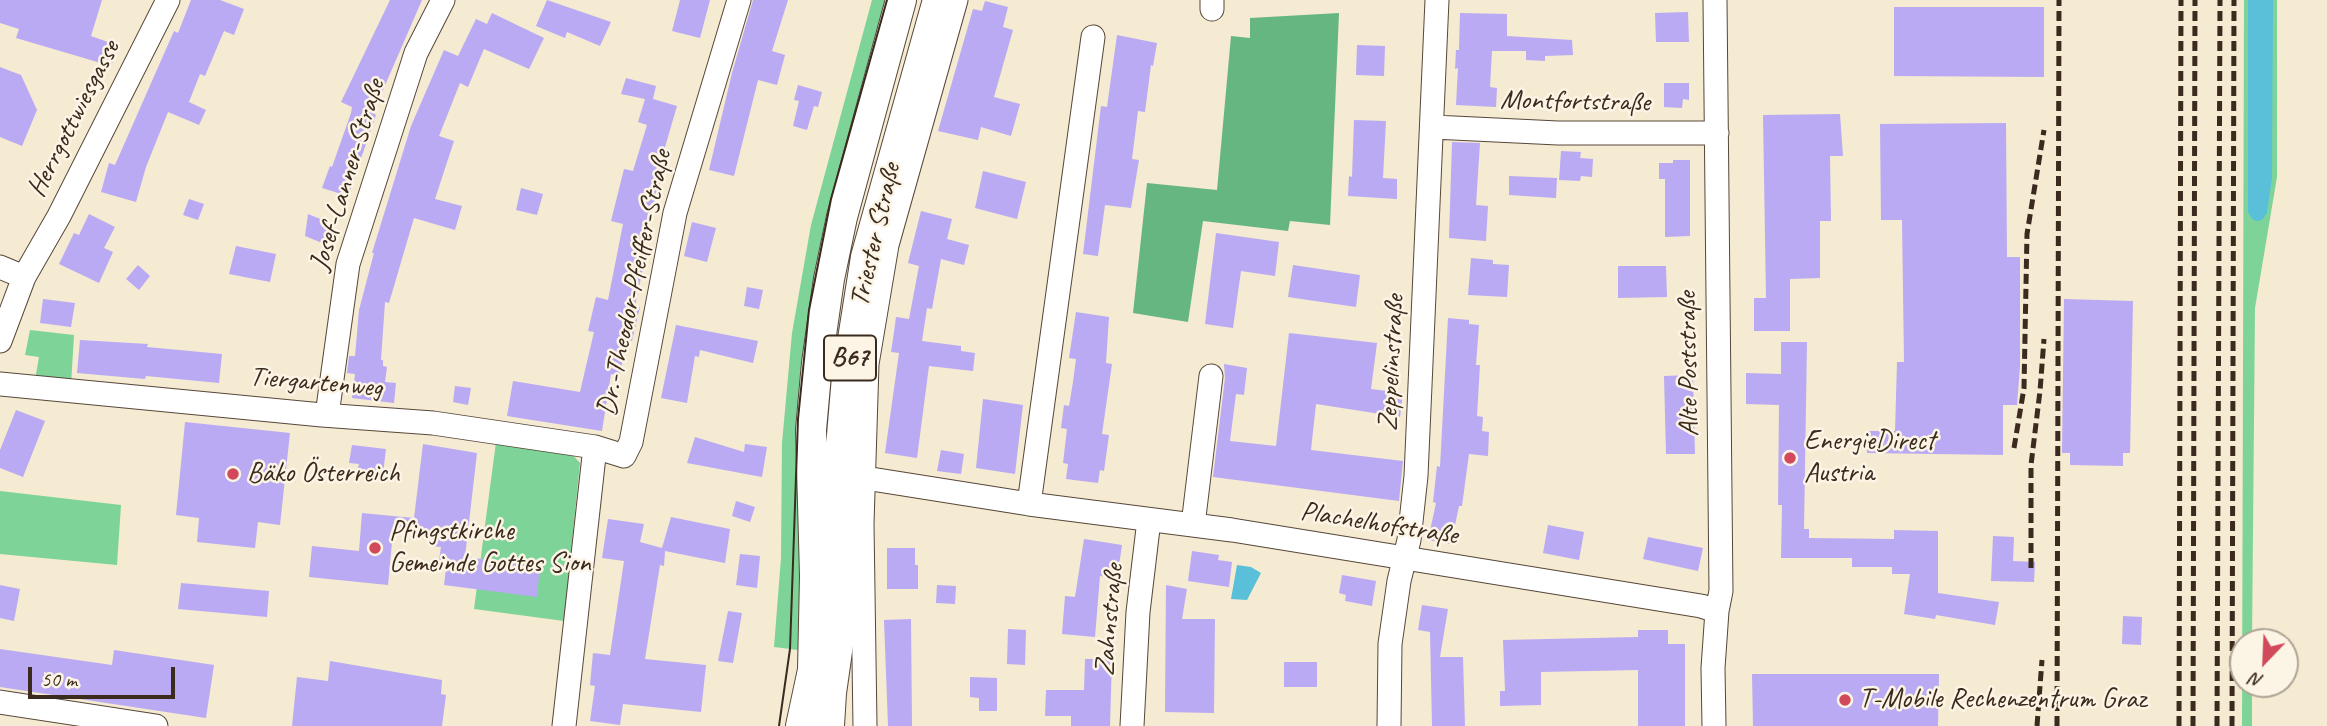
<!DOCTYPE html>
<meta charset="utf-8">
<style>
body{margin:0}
#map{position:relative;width:2327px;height:726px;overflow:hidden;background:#f5ead2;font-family:Caveat,sans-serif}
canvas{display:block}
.north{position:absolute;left:2229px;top:628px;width:70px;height:70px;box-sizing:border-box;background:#fcf5e5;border:2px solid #afa495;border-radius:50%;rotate:203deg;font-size:19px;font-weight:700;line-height:28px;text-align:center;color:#3b2a1e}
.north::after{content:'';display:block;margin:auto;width:24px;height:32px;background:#d1495b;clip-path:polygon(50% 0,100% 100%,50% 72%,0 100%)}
.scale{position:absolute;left:28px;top:667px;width:147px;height:32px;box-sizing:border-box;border:4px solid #3b2a1e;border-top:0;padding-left:9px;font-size:21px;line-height:24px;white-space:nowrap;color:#3b2a1e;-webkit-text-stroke:5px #fcf5e5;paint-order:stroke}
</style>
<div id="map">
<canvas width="2327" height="726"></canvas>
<div class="north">N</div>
<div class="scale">50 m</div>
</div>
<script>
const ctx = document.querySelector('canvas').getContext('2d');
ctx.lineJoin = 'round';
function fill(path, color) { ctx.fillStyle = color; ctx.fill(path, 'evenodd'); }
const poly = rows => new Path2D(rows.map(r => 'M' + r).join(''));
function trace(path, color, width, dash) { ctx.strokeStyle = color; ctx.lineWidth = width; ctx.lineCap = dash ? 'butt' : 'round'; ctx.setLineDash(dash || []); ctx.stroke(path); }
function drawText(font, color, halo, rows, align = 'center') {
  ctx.font = font + ' Caveat,sans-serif'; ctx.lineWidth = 5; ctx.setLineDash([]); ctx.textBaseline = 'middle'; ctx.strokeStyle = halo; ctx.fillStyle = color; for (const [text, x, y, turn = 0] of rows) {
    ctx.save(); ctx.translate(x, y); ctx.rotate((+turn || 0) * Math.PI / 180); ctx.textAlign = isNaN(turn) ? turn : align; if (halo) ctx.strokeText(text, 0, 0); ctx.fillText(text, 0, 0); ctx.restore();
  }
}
fill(poly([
 [872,0,894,0,862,114,800,562,798,650,774,647,781,558,782,443,792,333,811,225],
 [2244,0,2277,0,2277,177,2255,308,2252,642,2243,642,2243,684,2252,684,2252,726,2242,726],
 [30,330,74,335,71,385,35,380,39,357,25,355],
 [496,442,569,451,580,463,564,621,474,609],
 [0,491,121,505,117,565,0,554]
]), '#7ed498');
fill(poly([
 [1339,13,1330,225,1290,221,1288,231,1203,221,1188,322,1133,313,1147,183,1217,190,1231,36,1250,38,1250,18]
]), '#66b680');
fill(poly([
 [2248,0,2273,0,2272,178,2267,213,2262,220,2256,221,2252,219,2248,212],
 [1237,565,1251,567,1261,573,1247,600,1231,599]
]), '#5abfd8');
fill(poly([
 [0,0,102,0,91,36,119,46,111,66,16,38,19,29,0,23],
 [191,0,220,0,244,9,234,35,224,31,205,76,200,74,189,102,206,110,199,125,168,112,146,167,136,202,101,192,109,163,115,165,174,31,178,33],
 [390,0,422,0,373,113,376,115,348,196,322,188,330,166,332,167,351,113,352,107,341,102],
 [547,0,611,22,600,46,567,32,565,38,536,26],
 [680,0,710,0,700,38,672,31],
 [753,0,788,0,772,51,785,55,777,85,758,80,734,176,709,170,732,73],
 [985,1,1008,7,1003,27,1013,30,994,97,1020,104,1011,136,981,127,978,140,938,131,973,9,982,11],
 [1894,7,2044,7,2044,77,1894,76],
 [1688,12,1689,42,1656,42,1655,13],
 [492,13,544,38,529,69,484,49,468,87,460,83,439,136,454,141,435,199,462,206,455,230,414,218,389,303,385,302,381,360,383,360,383,366,387,367,385,382,396,383,394,403,352,398,355,374,347,373,349,356,355,356,359,310,374,253,372,253,411,126,444,50,458,56,476,19,487,24],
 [1460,13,1507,14,1507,36,1572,40,1573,55,1545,56,1545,61,1526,60,1526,51,1492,51,1490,87,1497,88,1496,107,1456,105,1458,68,1455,69,1456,50,1459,50],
 [1117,35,1157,43,1153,66,1151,65,1145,112,1138,111,1132,159,1139,160,1131,208,1105,205,1098,256,1083,254,1101,106,1107,107],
 [1357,45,1385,46,1384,76,1356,75],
 [0,67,21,75,37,110,22,146,0,137],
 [626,78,656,86,653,99,677,106,663,154,668,155,653,207,642,253,646,254,635,306,640,307,632,341,628,340,619,376,611,374,602,431,507,416,513,381,580,392,594,332,588,331,596,297,608,300,623,224,611,221,624,169,633,171,647,125,638,122,645,99,621,94],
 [1664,83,1689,83,1689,100,1683,99,1682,108,1664,107],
 [798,85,822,92,818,107,814,106,807,130,793,126,799,101,794,100],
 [1840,114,1843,156,1830,156,1831,221,1820,221,1820,278,1790,279,1790,331,1754,331,1754,298,1766,298,1763,115],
 [1354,120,1386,121,1383,178,1397,179,1397,199,1348,196,1349,176,1352,177],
 [2006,123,2007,257,2020,257,2020,366,2017,405,2003,405,2003,455,1867,453,1866,431,1895,431,1897,362,1904,362,1902,220,1881,220,1880,124],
 [1452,142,1480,143,1476,205,1488,206,1486,241,1449,238],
 [1561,151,1581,152,1580,158,1593,159,1592,177,1581,176,1580,181,1559,180],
 [1673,160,1690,160,1690,236,1665,237,1665,179,1659,179,1659,163,1673,163],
 [983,171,1026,182,1017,219,975,208],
 [1509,176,1557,178,1556,198,1509,195],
 [521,188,543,194,537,215,516,210],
 [189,199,204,204,198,220,183,215],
 [921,211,952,219,947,239,969,245,964,265,941,259,932,309,927,308,922,341,961,346,961,351,975,353,973,371,929,366,917,458,885,453,899,353,891,352,893,339,896,317,909,319,919,266,908,263],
 [89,214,115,227,104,248,113,252,99,283,59,264,74,233,79,235],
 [308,214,335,225,327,245,305,236],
 [692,222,716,228,707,262,684,256],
 [1216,233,1279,242,1275,276,1241,271,1233,328,1205,324],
 [236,246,276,254,270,282,229,274],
 [1471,258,1493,260,1493,264,1509,265,1507,297,1468,295],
 [138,265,150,276,139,290,126,279],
 [1293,265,1360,275,1356,307,1288,297],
 [1618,266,1666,266,1667,297,1618,298],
 [747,287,763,290,759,309,744,306],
 [43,299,75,303,71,327,40,323],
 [2064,299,2133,301,2130,453,2123,453,2123,466,2070,465,2070,453,2062,453],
 [1076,312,1109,317,1106,363,1112,364,1102,434,1109,435,1104,471,1100,470,1098,483,1066,479,1068,464,1063,463,1067,429,1061,428,1064,405,1069,406,1073,382,1076,359,1069,358],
 [1448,318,1469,320,1469,324,1479,325,1476,365,1480,365,1477,416,1483,417,1482,431,1489,432,1488,456,1469,454,1462,506,1459,506,1451,544,1428,540,1436,503,1433,502,1437,466,1440,467],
 [676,325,758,341,753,363,700,350,699,357,695,356,687,403,661,398],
 [1289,333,1377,343,1371,389,1403,393,1400,417,1316,404,1311,450,1403,461,1399,501,1213,477,1225,378,1224,364,1247,368,1244,395,1236,394,1230,441,1276,446],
 [80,340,148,344,147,347,222,354,219,383,146,376,145,379,77,373],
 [1781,342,1807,342,1804,529,1809,529,1809,538,1894,539,1894,530,1938,531,1938,593,1999,602,1995,625,1936,615,1935,619,1904,614,1910,574,1892,574,1892,567,1852,567,1852,558,1781,558,1782,505,1778,505,1779,405,1746,404,1746,373,1781,374],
 [1693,375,1695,454,1666,454,1664,376],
 [455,386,471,388,468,405,453,402],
 [983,399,1023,405,1015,474,976,468],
 [16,410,45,421,23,477,0,468,0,450],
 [185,422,290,433,280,525,258,522,255,548,197,542,199,518,176,515],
 [695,437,744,452,745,444,767,447,762,477,687,463],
 [423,444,477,453,465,557,540,566,537,597,444,585,447,561,439,560,441,547,432,546,433,537,393,532,388,585,309,577,312,546,359,551,362,513,414,518],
 [352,445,386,449,383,474,357,471,359,464,349,463],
 [941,450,964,454,961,474,937,471],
 [736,501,755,507,750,522,732,516],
 [671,517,730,529,725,563,665,551,664,566,660,565,645,659,706,665,701,712,623,704,620,725,590,721,595,686,590,685,593,653,610,655,624,561,602,558,608,519,644,524,640,542,662,548],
 [1548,525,1584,532,1579,560,1543,553],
 [1993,536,2014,537,2013,561,2035,562,2034,582,1991,581],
 [1648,537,1703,548,1698,571,1643,559],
 [1084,539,1122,545,1117,579,1100,576,1095,637,1062,634,1065,596,1075,597],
 [887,548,915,548,915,565,918,565,918,589,887,589],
 [1192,551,1219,555,1218,560,1232,562,1229,587,1188,581],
 [740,554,760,556,757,588,736,585],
 [1342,575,1376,581,1372,606,1345,601,1346,595,1339,593],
 [181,583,269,591,267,617,178,609],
 [0,585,20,589,14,621,0,618],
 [937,585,956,586,955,604,936,603],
 [1166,585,1187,589,1182,619,1215,619,1214,713,1165,712],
 [1422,605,1448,609,1440,657,1463,657,1465,726,1432,726,1430,632,1418,630],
 [728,611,742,613,733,663,718,661],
 [2123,616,2142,617,2141,645,2122,644],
 [911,619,912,726,888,726,884,620],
 [1008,629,1026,630,1025,665,1007,664],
 [1638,630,1668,630,1668,644,1685,644,1685,726,1638,726,1638,670,1541,672,1541,705,1500,706,1500,691,1505,691,1503,640,1638,637],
 [0,649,112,665,114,650,214,665,206,718,0,687],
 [1085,659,1112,659,1110,726,1071,726,1071,716,1045,716,1046,690,1084,690],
 [330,661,442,680,441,694,446,695,442,726,292,726,297,677,328,681],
 [1284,662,1317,662,1317,687,1284,687],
 [1752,674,1939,674,1938,726,1753,726],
 [970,677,997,678,997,711,979,711,979,698,970,697]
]), '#b9aaf3');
const minor = poly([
 [1212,0,1212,9],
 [1433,127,1558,133,1717,133],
 [0,267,24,277],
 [0,341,24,277,59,216,168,0],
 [0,384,322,415,433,423,595,447,624,456,631,442,675,213,739,0],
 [327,415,348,264,416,53,443,0],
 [865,478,1029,504,1232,530,1701,606,1717,611],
 [1029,504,1093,37],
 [1193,525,1211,376],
 [0,702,156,726],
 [564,726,595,447],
 [865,726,862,524,867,364,887,245,956,0],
 [1132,726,1138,612,1149,520],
 [1389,726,1390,644,1399,581,1409,540,1416,476,1437,0],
 [1714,726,1713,668,1717,611,1721,591,1715,0]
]);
const major = poly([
 [801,726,813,670,815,576,811,430,817,363,829,279,842,217,901,0],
 [829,726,831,693,843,609,841,447,847,377,866,257,938,0]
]);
trace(minor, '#574739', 25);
trace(major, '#574739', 32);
trace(minor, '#fff', 23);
trace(major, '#fff', 30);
trace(poly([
 [779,726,790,649,798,419,809,310,831,199,887,0]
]), '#3b2a1e', 2);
trace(poly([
 [2014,448,2024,388,2027,234,2044,130],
 [2031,568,2031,465,2040,391,2044,339],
 [2037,726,2042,660],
 [2057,726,2059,0],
 [2179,726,2181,0],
 [2193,726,2195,0],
 [2217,726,2220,0],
 [2232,726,2234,0]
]), '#3b2a1e', 5, [10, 5]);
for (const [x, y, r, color] of [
 [1790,458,7,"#d1495b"],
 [233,474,7,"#d1495b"],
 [375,548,7,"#d1495b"],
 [1845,700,7,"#d1495b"]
]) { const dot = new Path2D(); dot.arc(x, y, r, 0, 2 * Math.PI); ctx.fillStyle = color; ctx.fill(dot); trace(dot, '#fcf5e5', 2.5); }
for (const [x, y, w] of [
 [850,358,52]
]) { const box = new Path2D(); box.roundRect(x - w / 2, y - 22.5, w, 45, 5); ctx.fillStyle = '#fcf5e5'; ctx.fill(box); trace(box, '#3b2a1e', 2); }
drawText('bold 26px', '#3b2a1e', null, [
 ["B67",850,358]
]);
drawText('28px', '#3b2a1e', '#fcf5e5', [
 ["Montfortstraße",1575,102,1],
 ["Herrgottwiesgasse",74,119,-63],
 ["Josef-Lanner-Straße",348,175,-73],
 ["Triester Straße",876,235,-77],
 ["Dr.-Theodor-Pfeiffer-Straße",635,283,-78],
 ["Zeppelinstraße",1392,363,-87],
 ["Alte Poststraße",1689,364,-91],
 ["Tiergartenweg",316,383,5],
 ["Plachelhofstraße",1379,524,9],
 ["Zahnstraße",1110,620,-85]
]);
drawText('28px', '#3b2a1e', '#fcf5e5', [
 ["EnergieDirect",1804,442],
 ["Austria",1804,474],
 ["Bäko Österreich",247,474],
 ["Pfingstkirche",389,532],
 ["Gemeinde Gottes Sion",389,564],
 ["T-Mobile Rechenzentrum Graz",1859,700]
], 'left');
</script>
